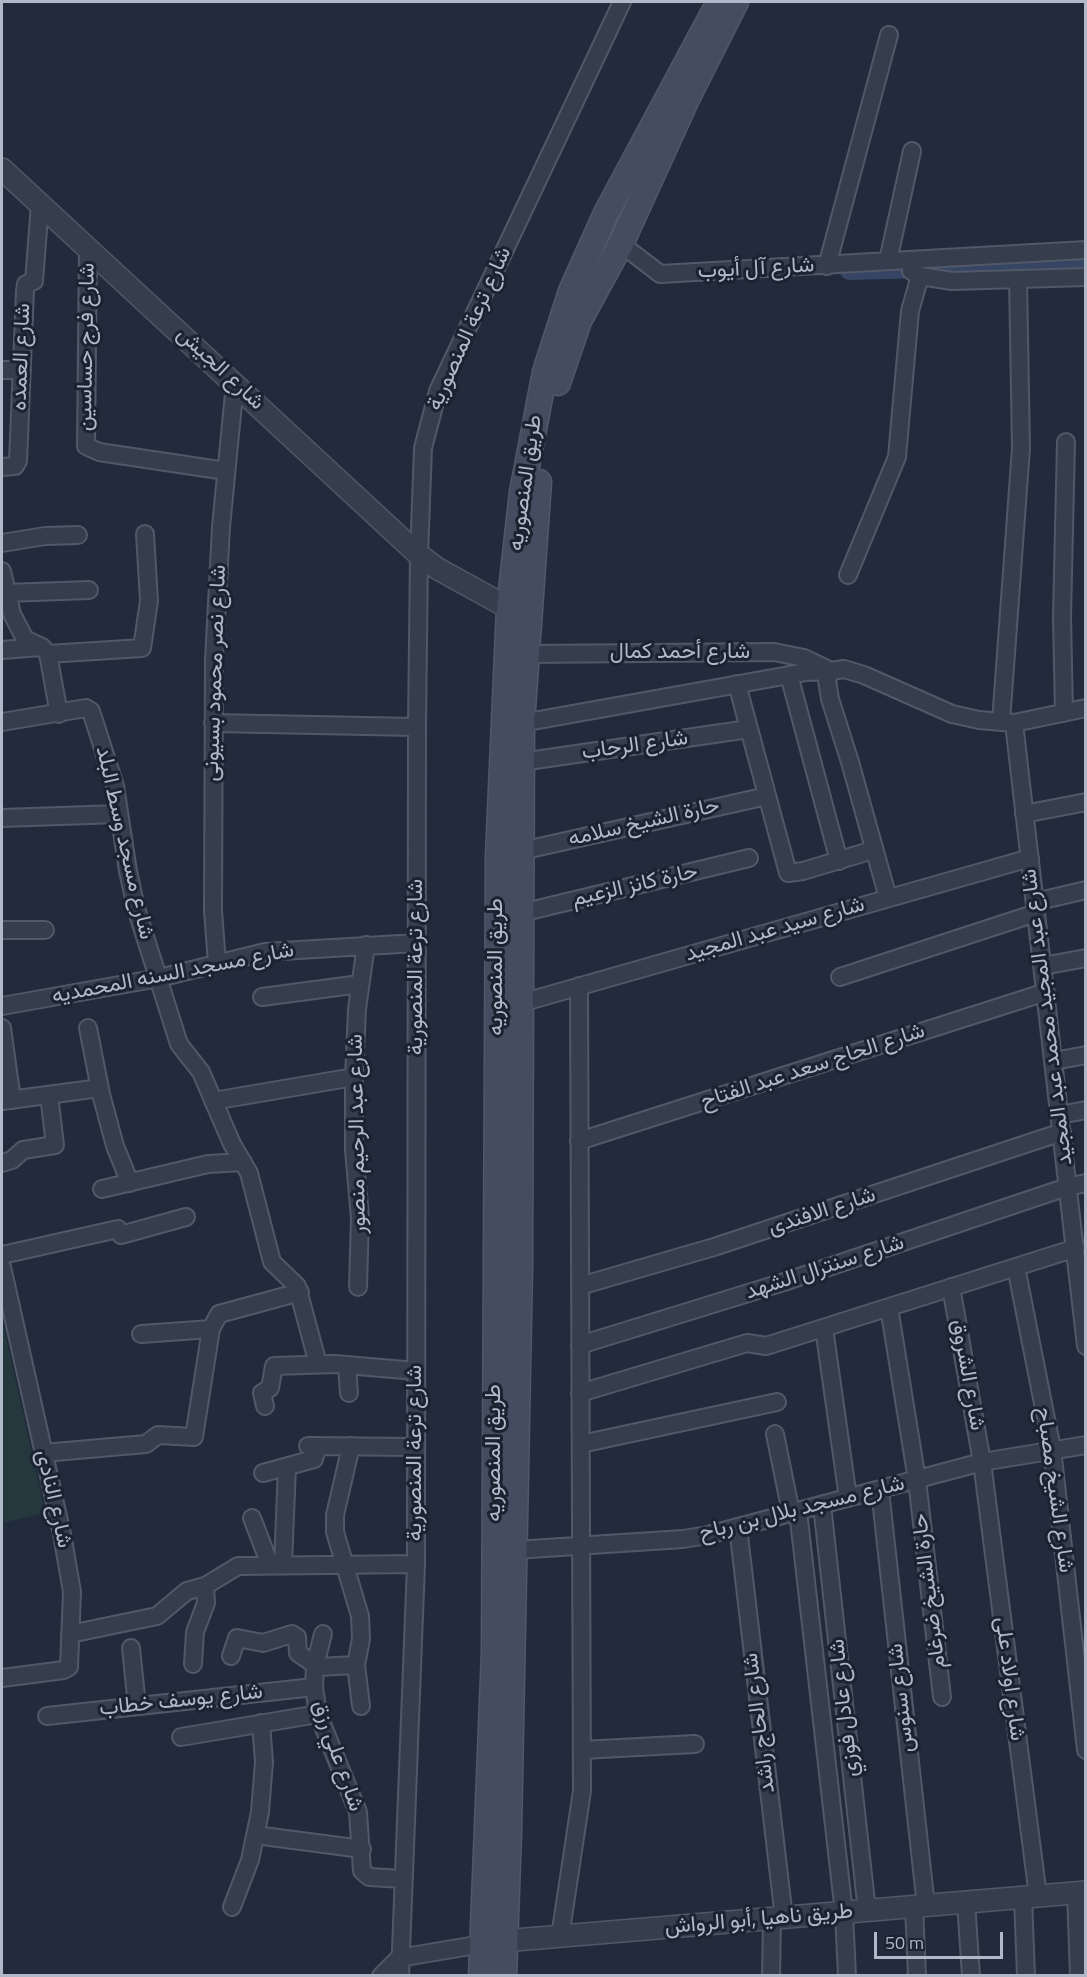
<!DOCTYPE html>
<meta charset="utf-8">
<style>
body{margin:0}
#map{position:relative;width:1087px;height:1977px;overflow:hidden;background:#222b3c;font-family:"Titillium Web",sans-serif}
canvas{display:block}
.frame{position:absolute;inset:0;border:3px solid #b1b8c8;pointer-events:none}
.scale{position:absolute;left:874px;top:1932px;width:129px;height:27px;box-sizing:border-box;border:3px solid #b1b8c8;border-top:0;padding-left:8px;font-size:18px;line-height:21px;white-space:nowrap;color:#b1b8c8;-webkit-text-stroke:4px #1b2331;paint-order:stroke}
</style>
<div id="map">
<canvas width="1087" height="1977"></canvas>
<div class="frame"></div>
<div class="scale">50 m</div>
</div>
<script>
const ctx = document.querySelector('canvas').getContext('2d');
ctx.lineJoin = 'round';
function fill(path, color) { ctx.fillStyle = color; ctx.fill(path, 'evenodd'); }
const poly = rows => new Path2D(rows.map(r => 'M' + r).join(''));
function trace(path, color, width, dash) { ctx.strokeStyle = color; ctx.lineWidth = width; ctx.lineCap = dash ? 'butt' : 'round'; ctx.setLineDash(dash || []); ctx.stroke(path); }
function drawText(font, color, halo, rows, align = 'center') {
  ctx.font = font + ' "Titillium Web",Vazirmatn,sans-serif'; ctx.lineWidth = 6; ctx.setLineDash([]); ctx.textBaseline = 'middle'; ctx.strokeStyle = halo; ctx.fillStyle = color; for (const [text, x, y, turn = 0] of rows) {
    ctx.save(); ctx.translate(x, y); ctx.rotate((+turn || 0) * Math.PI / 180); ctx.textAlign = isNaN(turn) ? turn : align; if (halo) ctx.strokeText(text, 0, 0); ctx.fillText(text, 0, 0); ctx.restore();
  }
}
fill(poly([
 [2,1319,45,1513,2,1523]
]), '#24383d');
trace(poly([
 [849,271,1086,265]
]), '#354563', 18);
const minor = poly([
 [621,244,660,274,1086,250],
 [88,248,86,446,99,452,226,471],
 [888,261,912,151],
 [827,266,889,35],
 [911,271,920,276,952,281,1086,277],
 [2,370,22,370],
 [2,467,15,466,18,461,25,291,26,284,34,281,40,204],
 [2,543,45,536,78,535],
 [2,571,12,614,25,639,42,647,48,654,59,714],
 [848,575,897,457,910,311,920,276],
 [6,593,89,590],
 [2,650,41,647],
 [48,654,142,648,149,601,145,534],
 [525,654,774,652,804,658,827,669],
 [789,675,839,861],
 [737,684,788,873,803,871,873,850],
 [1064,713,1062,617,1066,442],
 [2,722,86,708,91,711,115,786,128,871,136,908,179,1044,201,1072,232,1144,249,1173,272,1262,297,1286,318,1364],
 [1001,722,1021,448,1018,279],
 [213,723,417,727],
 [522,723,806,672,831,671],
 [1014,723,1086,1346],
 [521,762,749,729],
 [1024,814,1086,802],
 [2,818,119,814],
 [521,851,767,796],
 [888,898,850,762,830,699,827,680,831,671,844,669,864,675,952,714,979,720,1014,723,1086,708],
 [1035,902,1086,890],
 [521,913,749,858],
 [2,930,45,930],
 [217,963,213,911,214,660,221,527,235,383],
 [1043,966,1086,958],
 [840,977,1036,913],
 [262,997,360,984],
 [521,1003,1030,858],
 [2,1006,159,978,265,952,417,943],
 [2,1028,12,1100],
 [88,1028,101,1094,115,1146,130,1183],
 [1054,1061,1086,1055],
 [2,1101,100,1088],
 [213,1101,354,1077],
 [1060,1115,1086,1110],
 [579,1141,1046,992],
 [2,1163,12,1160,23,1150,55,1145,49,1095],
 [102,1189,208,1164,243,1162],
 [2,1255,118,1229,121,1235,186,1217],
 [2,1267,62,1534,72,1592,69,1667,64,1670,2,1678],
 [1016,1267,1052,1449,1086,1750],
 [580,1286,714,1247,1062,1132],
 [358,1287,360,1218,354,1150,354,1077,357,1009,366,945],
 [951,1287,982,1462,1038,1896],
 [889,1307,917,1480,942,1697],
 [824,1328,848,1498],
 [141,1334,211,1329,219,1314,300,1292],
 [580,1345,784,1282,1067,1187,1086,1183],
 [347,1365,349,1393],
 [580,1393,747,1343,766,1346,1076,1248],
 [265,1406,262,1393,270,1388,274,1366,335,1364,416,1371],
 [775,1434,791,1513],
 [581,1444,777,1402],
 [308,1446,416,1447],
 [351,1446,335,1515,335,1532,360,1616,361,1639,356,1665,361,1706],
 [43,1453,146,1444,158,1435,194,1437,211,1329],
 [263,1473,314,1459,318,1446],
 [880,1490,926,1906],
 [822,1505,867,1911],
 [798,1511,844,1913,847,1976],
 [252,1518,270,1565],
 [738,1527,784,1918],
 [515,1550,683,1539,708,1535,982,1462,1086,1445],
 [283,1565,287,1467],
 [70,1634,157,1616,187,1591,205,1586,238,1566,416,1564],
 [323,1634,315,1665,314,1687,318,1714,358,1812,362,1871,369,1877,403,1879],
 [131,1648,137,1706],
 [231,1656,237,1638,263,1643,292,1634,297,1637,298,1653,318,1667,356,1665],
 [193,1664,195,1632,206,1603,205,1586],
 [47,1716,314,1687],
 [181,1737,318,1714],
 [582,1750,695,1744],
 [255,1835,362,1849],
 [1076,1893,1079,1976],
 [1023,1897,1026,1976],
 [966,1902,971,1976],
 [232,1907,250,1860,260,1812,264,1762,261,1723],
 [914,1907,917,1976],
 [560,1937,582,1791,579,986],
 [381,1976,399,1958,482,1944],
 [400,1976,416,1564,417,727,419,555,423,448,438,391,622,2],
 [771,1976,772,1919]
]);
const tertiary = poly([
 [2,169,419,555,438,569,509,608],
 [503,1941,1086,1892]
]);
const secondary = poly([
 [558,383,579,321,621,244,687,99,736,2],
 [481,1976,494,1652,498,856,509,608,522,492,545,372,571,291,606,213,719,2],
 [504,1976,509,1832,520,1266,522,723,539,482]
]);
trace(minor, '#515867', 20);
trace(tertiary, '#515867', 24);
trace(secondary, '#515867', 27);
trace(minor, '#363d4c', 16);
trace(tertiary, '#363d4c', 21);
trace(secondary, '#444c5f', 24);
drawText('22px', '#b1b8c8', '#1b2331', [
 ["شارع آل أيوب",756,269,-3],
 ["شارع ترعة المنصورية",470,329,-66],
 ["شارع فرج حساسين",87,347,-89],
 ["شارع العمده",22,357,-88],
 ["شارع الجيش",220,369,43],
 ["طريق المنصوريه",526,483,-82],
 ["شارع أحمد كمال",680,653],
 ["شارع نصر محمود بسيونى",216,673,-88],
 ["شارع الرحاب",635,746,-8],
 ["حارة الشيخ سلامه",644,823,-13],
 ["شارع مسجد وسط البلد",124,843,77],
 ["حارة كانز الزعيم",635,886,-13],
 ["شارع سيد عبد المجيد",775,930,-16],
 ["شارع ترعة المنصورية",417,967,-90],
 ["طريق المنصوريه",497,967,-90],
 ["شارع مسجد السنه المحمديه",173,974,-11],
 ["شارع عبد المجيد محمد عبد المجيد",1048,1017,-97],
 ["شارع الحاج سعد عبد الفتاح",813,1067,-18],
 ["شارع عبد الرحيم منصور",358,1134,-91],
 ["شارع الافندى",822,1212,-18],
 ["شارع سنترال الشهد",825,1268,-18],
 ["شارع الشروق",967,1375,80],
 ["شارع ترعة المنصورية",416,1453,-90],
 ["طريق المنصوريه",495,1453,-90],
 ["شارع الشيخ مصباح",1054,1490,82],
 ["شارع النادى",53,1499,77],
 ["شارع مسجد بلال بن رباح",802,1509,-14],
 ["حارة الشيخ ضرغام",930,1591,-97],
 ["شارع اولاد على",1009,1679,83],
 ["شارع سنوس",902,1698,-96],
 ["شارع يوسف خطاب",181,1701,-6],
 ["شارع عادل فوزي",845,1708,-96],
 ["شارع الحاج راشد",760,1723,-97],
 ["شارع علي رزق",337,1756,71],
 ["طريق ناهيا ,أبو الرواش",759,1920,-5]
]);
</script>
